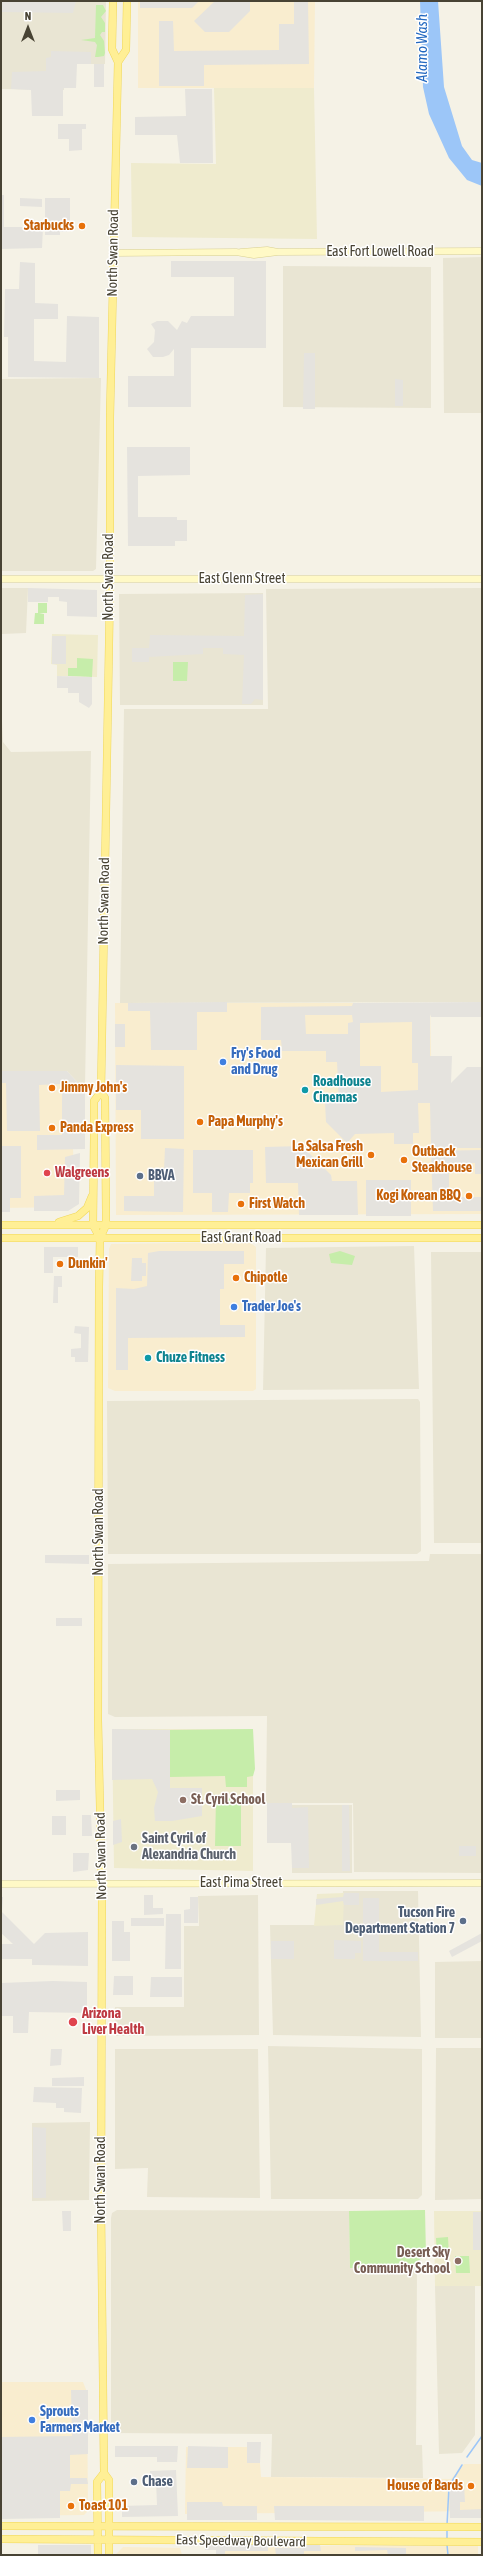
<!DOCTYPE html>
<style>
body{margin:0}
#map{position:relative;width:483px;height:2556px;overflow:hidden;background:#f5f2e6;font-family:"Asap Condensed",sans-serif}
canvas{display:block}
.frame{position:absolute;inset:0;border:2px solid #484334;pointer-events:none}
.north{position:absolute;left:8px;top:8px;width:40px;height:40px;-webkit-text-stroke:3px #fff;paint-order:stroke;rotate:0deg;font-size:11px;font-weight:700;line-height:16px;text-align:center;color:#484334}
.north::after{content:'';display:block;margin:auto;width:14px;height:18px;background:#484334;clip-path:polygon(50% 0,100% 100%,50% 72%,0 100%)}
</style>
<div id="map">
<canvas width="483" height="2556"></canvas>
<div class="frame"></div>
<div class="north">N</div>
</div>
<script>
const ctx = document.querySelector('canvas').getContext('2d');
ctx.lineJoin = 'round';
function fill(path, color) { ctx.fillStyle = color; ctx.fill(path, 'evenodd'); }
const poly = rows => new Path2D(rows.map(r => 'M' + r).join(''));
function trace(path, color, width, dash) { ctx.strokeStyle = color; ctx.lineWidth = width; ctx.lineCap = dash ? 'butt' : 'round'; ctx.setLineDash(dash || []); ctx.stroke(path); }
function drawText(font, color, halo, rows, align = 'center') {
  ctx.font = font + ' "Asap Condensed",sans-serif'; ctx.lineWidth = 3; ctx.setLineDash([]); ctx.textBaseline = 'middle'; ctx.strokeStyle = halo; ctx.fillStyle = color; for (const [text, x, y, turn = 0] of rows) {
    ctx.save(); ctx.translate(x, y); ctx.rotate((+turn || 0) * Math.PI / 180); ctx.textAlign = isNaN(turn) ? turn : align; if (halo) ctx.strokeText(text, 0, 0); ctx.fillText(text, 0, 0); ctx.restore();
  }
}
fill(poly([
 [1,1,106,1,105,64,64,64,64,90,1,89],
 [482,257,482,413,444,413,443,258],
 [283,266,431,267,431,408,283,407],
 [101,378,96,569,93,571,1,571,1,379],
 [1,588,28,588,26,633,2,634,1,642],
 [482,588,482,1002,120,1003,124,709,268,709,266,589],
 [263,593,263,705,120,705,119,594],
 [1,701,3,742,11,752,91,751,85,1086,81,1086,67,1071,1,1071],
 [414,1246,419,1389,263,1390,266,1248],
 [431,1252,482,1252,482,1543,434,1543],
 [418,1399,420,1402,421,1551,417,1554,108,1554,107,1401],
 [430,1554,482,1554,482,1873,354,1872,353,1803,266,1803,267,1716,115,1717,108,1714,108,1564,429,1561],
 [292,1805,352,1805,352,1873,292,1873],
 [343,1891,418,1891,421,2037,273,2035,270,1925,342,1925],
 [258,1895,259,2035,116,2036,115,2007,184,2007,184,1926,199,1926,198,1896],
 [482,1961,482,2038,435,2038,435,1962],
 [268,2046,422,2049,422,2195,418,2199,271,2199],
 [436,2048,482,2048,482,2199,435,2200],
 [115,2049,258,2049,260,2198,147,2197,148,2168,115,2169],
 [90,2122,89,2200,32,2201,32,2123],
 [117,2210,349,2211,350,2268,417,2268,416,2445,422,2445,423,2478,271,2477,272,2434,111,2433,111,2218,112,2213],
 [435,2286,475,2286,475,2435,462,2453,439,2454]
]), '#e9e5d3');
fill(poly([
 [138,1,315,1,314,88,138,88],
 [115,1003,430,1003,433,1148,482,1148,482,1214,116,1215],
 [1,1075,72,1083,74,1202,70,1207,1,1208],
 [249,1242,256,1247,256,1389,253,1391,115,1391,108,1388,109,1249,111,1244],
 [1,2382,83,2382,87,2392,88,2511,84,2515,1,2516],
 [186,2447,252,2447,259,2451,261,2477,451,2479,464,2464,482,2464,482,2511,185,2514],
 [222,2546,478,2546,478,2555,222,2555],
 [123,2547,180,2548,182,2555,115,2555]
]), '#f9edcf');
fill(poly([
 [214,88,314,88,317,239,132,237,131,163,216,164],
 [52,634,98,635,97,677,57,676,57,665,51,664],
 [112,1729,253,1729,253,1871,114,1868],
 [344,1893,343,1925,314,1926,317,1894],
 [434,2211,482,2211,482,2286,435,2286]
]), '#efebce');
fill(poly([
 [96,5,103,5,106,11,101,17,105,23,105,32,102,32,100,35,104,41,105,53,104,56,98,57,95,57,97,45,95,42,81,40,95,38],
 [38,603,47,603,47,613,39,613,44,614,44,624,34,624,35,613,38,613],
 [77,658,93,659,92,677,68,676,68,668,77,668],
 [173,662,188,662,187,681,173,681],
 [340,1251,355,1256,352,1265,331,1263,329,1254],
 [253,1729,255,1769,253,1776,247,1777,247,1787,226,1787,225,1776,170,1777,170,1730],
 [216,1798,241,1798,241,1846,215,1846],
 [425,2210,426,2255,418,2261,417,2268,350,2268,349,2211],
 [448,2237,449,2256,437,2257,436,2238],
 [455,2256,469,2256,470,2273,456,2273]
]), '#c6edaa');
fill(poly([
 [1,1,76,1,73,13,1,12],
 [140,1,199,1,192,8,140,8],
 [215,1,250,1,250,11,229,32,205,32,194,21],
 [294,1,308,1,309,64,204,65,204,86,159,86,159,21,173,21,174,51,279,50,279,24,294,24],
 [51,51,91,52,91,64,77,64,76,88,64,88,63,90,63,116,32,116,31,90,11,89,12,72,46,71,46,58,51,57],
 [94,64,104,64,104,87,94,87],
 [185,89,212,89,213,163,180,163,177,135,135,135,135,117,186,116],
 [58,124,86,124,86,129,82,129,82,150,69,151,69,139,58,139],
 [1,195,4,195,4,227,43,227,42,248,1,249],
 [20,198,42,199,42,207,20,206],
 [45,198,70,198,70,225,74,225,74,231,60,232,60,235,45,235],
 [171,261,266,261,266,348,191,348,191,407,128,407,128,376,174,376,174,349,169,355,163,357,153,357,147,349,154,342,155,330,151,324,157,321,168,321,177,330,182,321,187,323,191,316,234,316,234,277,171,277],
 [20,262,35,263,35,303,58,304,58,319,34,319,34,361,66,362,67,316,99,317,99,378,8,377,8,337,4,337,5,289,19,289],
 [304,353,315,353,315,409,303,409],
 [395,379,403,380,403,406,395,406],
 [127,447,190,447,190,475,138,476,138,517,177,517,177,520,187,520,187,541,175,541,175,546,128,546],
 [28,588,97,590,97,617,67,616,67,602,59,601,59,597,48,597,48,602,28,602],
 [263,594,263,700,255,699,251,704,242,704,244,655,223,654,223,648,203,648,203,654,149,657,149,662,132,662,132,648,149,648,150,635,244,636,245,595],
 [52,636,66,636,66,664,52,664],
 [57,676,92,677,92,704,89,708,79,702,79,693,68,693,68,688,57,688],
 [227,1002,227,1012,197,1012,197,1050,151,1050,150,1011,128,1011,128,1003],
 [482,1002,482,1017,431,1017,430,1014,430,1056,452,1056,451,1083,467,1067,482,1067,482,1148,431,1148,430,1103,418,1103,419,1133,413,1133,413,1144,394,1144,394,1133,355,1134,347,1143,326,1122,325,1102,339,1102,337,1062,326,1062,326,1051,282,1051,281,1040,261,1040,261,1007,352,1006,353,1003],
 [305,1015,352,1015,353,1022,348,1023,348,1034,306,1034],
 [412,1022,412,1063,418,1063,418,1090,381,1092,381,1066,360,1066,360,1023],
 [115,1024,125,1024,125,1047,115,1047],
 [116,1065,184,1066,184,1139,141,1139,141,1110,116,1110],
 [1,1071,67,1071,81,1086,85,1086,85,1149,37,1150,37,1135,62,1135,62,1084,39,1085,40,1131,7,1131,6,1083,1,1083],
 [1,1146,21,1146,21,1198,10,1198,10,1212,1,1212],
 [302,1146,331,1175,332,1181,357,1181,358,1215,299,1215,298,1183,266,1183,265,1147],
 [165,1148,184,1149,183,1212,124,1211,124,1196,154,1196,154,1170,164,1170],
 [193,1150,253,1150,253,1183,250,1183,250,1193,229,1193,228,1212,212,1212,212,1193,193,1193],
 [482,1150,482,1174,475,1174,475,1163,449,1163,449,1197,482,1197,482,1211,433,1211,431,1151],
 [80,1153,79,1204,68,1211,34,1211,34,1196,64,1195,65,1157],
 [366,1180,411,1180,411,1216,366,1216],
 [44,1247,78,1247,78,1257,53,1257,53,1273,44,1273],
 [159,1251,244,1251,244,1264,224,1264,224,1289,220,1289,220,1325,245,1325,245,1337,128,1338,128,1370,116,1370,116,1288,134,1289,147,1286,148,1253],
 [132,1258,142,1258,142,1263,146,1263,146,1276,142,1276,142,1281,131,1281],
 [54,1276,62,1276,62,1287,58,1287,58,1303,53,1303],
 [75,1326,89,1327,88,1362,75,1362,75,1357,71,1357,71,1349,81,1348,81,1334,74,1333],
 [45,1555,89,1555,89,1564,45,1563],
 [56,1618,82,1618,82,1626,56,1626],
 [112,1729,170,1730,170,1788,202,1788,202,1816,172,1821,155,1821,154,1808,158,1792,152,1779,112,1780],
 [56,1790,80,1790,80,1800,56,1801],
 [267,1803,292,1803,292,1808,308,1807,309,1868,292,1868,291,1843,267,1843],
 [342,1805,349,1805,350,1871,342,1871],
 [82,1815,91,1815,92,1836,82,1836],
 [52,1816,66,1816,66,1835,52,1835],
 [121,1819,122,1842,113,1845,113,1821],
 [459,1846,476,1846,476,1856,459,1856],
 [73,1853,89,1853,88,1870,73,1872],
 [344,1893,359,1893,359,1905,344,1905,343,1901,316,1905,316,1899,343,1897],
 [144,1895,153,1895,153,1908,163,1908,163,1914,144,1915],
 [1,1897,3,1897,2,1912,34,1944,45,1933,88,1932,88,1966,37,1965,32,1965,32,1959,1,1959,1,1944,13,1944,1,1933],
 [190,1897,198,1897,198,1923,184,1923,184,1910,190,1909],
 [363,1898,379,1898,379,1952,418,1952,418,1961,363,1961],
 [166,1914,181,1914,181,1969,165,1969],
 [131,1918,164,1918,164,1926,131,1926],
 [112,1921,124,1921,124,1932,130,1932,130,1961,112,1961],
 [482,1933,482,1941,452,1957,449,1951],
 [334,1940,361,1941,361,1953,355,1953,355,1959,334,1959],
 [271,1941,294,1941,294,1959,271,1959],
 [114,1976,133,1976,133,1995,113,1995],
 [151,1977,182,1977,182,1997,150,1997],
 [53,1981,87,1982,87,2013,29,2012,28,2033,13,2033,13,2016,1,2016,1,1983],
 [51,2049,62,2049,61,2065,50,2066],
 [84,2077,84,2086,52,2086,52,2078],
 [34,2087,82,2088,81,2113,64,2112,64,2108,56,2108,56,2103,33,2102],
 [33,2127,46,2128,46,2198,33,2198],
 [62,2211,71,2211,71,2231,63,2231],
 [473,2212,482,2212,482,2250,473,2250],
 [71,2390,88,2390,88,2454,70,2455,70,2478,87,2478,88,2484,71,2484,70,2491,60,2491,60,2518,1,2519,1,2437,72,2436],
 [247,2442,261,2442,260,2463,247,2463],
 [115,2446,178,2446,177,2462,157,2462,157,2457,115,2457],
 [188,2446,228,2447,228,2468,187,2468],
 [176,2470,178,2516,122,2517,122,2506,157,2505,156,2481,150,2481,150,2471],
 [453,2484,464,2484,465,2502,460,2502,460,2510,482,2509,482,2518,450,2518,449,2493],
 [187,2502,222,2502,223,2506,257,2506,257,2520,187,2520],
 [274,2506,424,2506,424,2521,275,2520],
 [205,2544,268,2544,268,2551,225,2551,225,2555,216,2555,216,2550,205,2550],
 [38,2545,91,2545,91,2555,38,2555],
 [304,2545,320,2545,321,2551,304,2551,304,2555,276,2555,275,2548,303,2548],
 [355,2547,406,2548,406,2555,388,2555,387,2550,355,2551]
]), '#e5e3de');
fill(poly([
 [420,1,438,1,444,87,462,146,472,160,482,163,482,186,467,180,449,158,429,114,423,87]
]), '#9cc6f8');
trace(poly([
 [467,2457,482,2436],
 [447,2525,449,2486,462,2465],
 [447,2529,447,2539],
 [447,2545,448,2555]
]), '#9cc6f8', 1.5);
const secondary = poly([
 [278,252,482,251],
 [113,253,236,252,254,255,278,252,267,250,241,252],
 [1,579,482,579],
 [1,1884,482,1883]
]);
const primary = poly([
 [118,62,126,50,127,1],
 [101,1092,105,1098,106,1213,106,1225,100,1238,99,1287,98,1720,102,1895,101,2205,104,2473,109,2480,109,2555],
 [59,1222,78,1216,87,1208,92,1196],
 [1,1225,482,1225],
 [1,1238,482,1238],
 [100,1238,93,1225,94,1138,94,1101,101,1092,110,588,110,417,118,62,112,49,113,1],
 [1,2526,482,2527],
 [1,2539,482,2542],
 [98,2555,97,2482,104,2473]
]);
trace(secondary, '#d9d091', 7);
trace(primary, '#f0d759', 8);
trace(secondary, '#fff9c6', 6);
trace(primary, '#ffef95', 7);
for (const [x, y, r, color] of [
 [82,226,4,"#e8710a"],
 [223,1062,4,"#3f7fe0"],
 [52,1088,4,"#e8710a"],
 [305,1090,4,"#0f9aa8"],
 [200,1122,4,"#e8710a"],
 [52,1128,4,"#e8710a"],
 [371,1155,4,"#e8710a"],
 [404,1160,4,"#e8710a"],
 [47,1173,4,"#e0444e"],
 [140,1176,4,"#5c6f8a"],
 [469,1196,4,"#e8710a"],
 [241,1204,4,"#e8710a"],
 [60,1264,4,"#e8710a"],
 [236,1278,4,"#e8710a"],
 [234,1307,4,"#3f7fe0"],
 [148,1358,4,"#0f9aa8"],
 [183,1800,4,"#8d6e63"],
 [134,1847,4,"#6b7280"],
 [463,1921,4,"#5c6f8a"],
 [73,2022,5,"#e0444e"],
 [458,2261,4,"#8d6e63"],
 [32,2420,4,"#3f7fe0"],
 [134,2482,4,"#5c6f8a"],
 [471,2486,4,"#e8710a"],
 [71,2506,4,"#e8710a"]
]) { const dot = new Path2D(); dot.arc(x, y, r, 0, 2 * Math.PI); ctx.fillStyle = color; ctx.fill(dot); trace(dot, '#fff', 1.5); }
drawText('bold 14px', '#c56008', '#fff', [
 ["Starbucks",74,226,"right"],
 ["Jimmy John's",60,1088],
 ["Papa Murphy's",208,1122],
 ["Panda Express",60,1128],
 ["La Salsa Fresh",363,1147,"right"],
 ["Mexican Grill",363,1163,"right"],
 ["Outback",412,1152],
 ["Steakhouse",412,1168],
 ["Kogi Korean BBQ",461,1196,"right"],
 ["First Watch",249,1204],
 ["Dunkin'",68,1264],
 ["Chipotle",244,1278],
 ["House of Bards",463,2486,"right"],
 ["Toast 101",79,2506]
], 'left');
drawText('14px', '#484334', '#fff', [
 ["East Fort Lowell Road",380,252],
 ["North Swan Road",113,253,-89],
 ["North Swan Road",109,577,-90],
 ["East Glenn Street",242,579],
 ["North Swan Road",104,901,-89],
 ["East Grant Road",241,1238],
 ["North Swan Road",99,1532,-90],
 ["North Swan Road",101,1856,-91],
 ["East Pima Street",241,1883],
 ["North Swan Road",101,2180,-90],
 ["East Speedway Boulevard",241,2541,1]
]);
drawText('bold 14px', '#366cbe', '#fff', [
 ["Fry's Food",231,1054],
 ["and Drug",231,1070],
 ["Trader Joe's",242,1307],
 ["Sprouts",40,2412],
 ["Farmers Market",40,2428]
], 'left');
drawText('bold 14px', '#0d838f', '#fff', [
 ["Roadhouse",313,1082],
 ["Cinemas",313,1098],
 ["Chuze Fitness",156,1358]
], 'left');
drawText('bold 14px', '#be3a42', '#fff', [
 ["Walgreens",55,1173],
 ["Arizona",82,2014],
 ["Liver Health",82,2030]
], 'left');
drawText('bold 14px', '#4e5e75', '#fff', [
 ["BBVA",148,1176],
 ["Tucson Fire",455,1913,"right"],
 ["Department Station 7",455,1929,"right"],
 ["Chase",142,2482]
], 'left');
drawText('bold 14px', '#785e54', '#fff', [
 ["St. Cyril School",191,1800],
 ["Desert Sky",450,2253,"right"],
 ["Community School",450,2269,"right"]
], 'left');
drawText('bold 14px', '#5b616d', '#fff', [
 ["Saint Cyril of",142,1839],
 ["Alexandria Church",142,1855]
], 'left');
drawText('italic 15px', '#2268c0', '#fff', [
 ["Alamo Wash",422,48,-90]
]);
</script>
